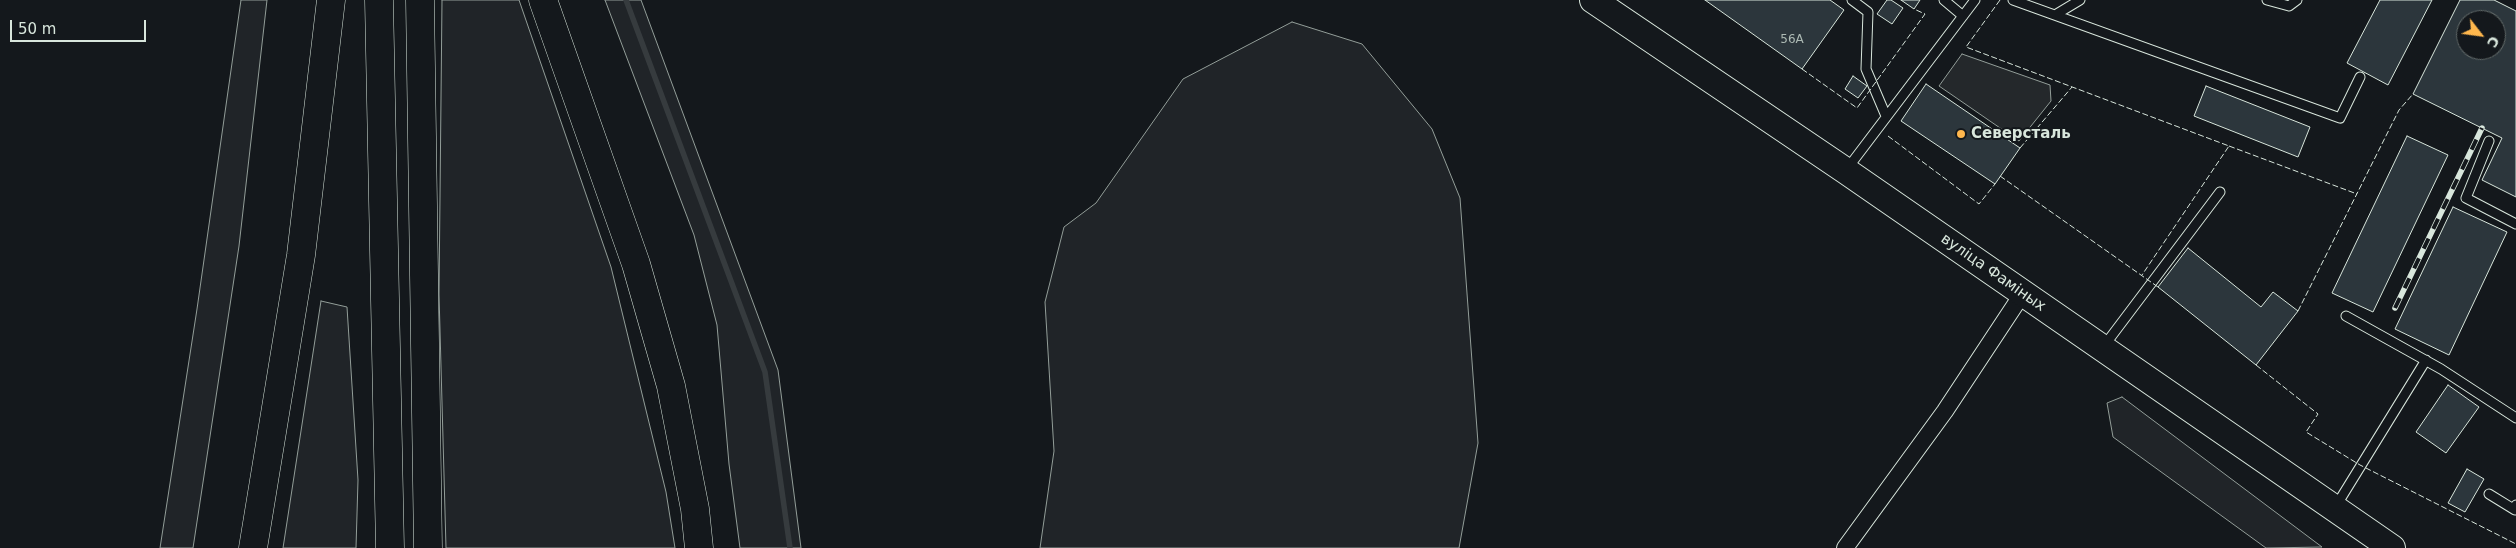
<!DOCTYPE html>
<meta charset="utf-8">
<style>
body{margin:0}
#map{position:relative;width:2516px;height:548px;overflow:hidden;background:#14181c;font-family:"DejaVu Sans",sans-serif}
canvas{display:block}
.north{position:absolute;left:2456px;top:10px;width:50px;height:50px;box-sizing:border-box;background:#14181c;border:1px solid #626a69;border-radius:50%;rotate:120deg;font-size:14px;font-weight:700;line-height:20px;text-align:center;color:#d8e6dc}
.north::after{content:'';display:block;margin:auto;width:18px;height:22px;background:#ffb74d;clip-path:polygon(50% 0,100% 100%,50% 72%,0 100%)}
.scale{position:absolute;left:10px;top:20px;width:136px;height:22px;box-sizing:border-box;border:2px solid #d8e6dc;border-top:0;padding-left:6px;font-size:15px;line-height:18px;white-space:nowrap;color:#d8e6dc;-webkit-text-stroke:4px #14181c;paint-order:stroke}
</style>
<div id="map">
<canvas width="2516" height="548"></canvas>
<div class="north">С</div>
<div class="scale">50 m</div>
</div>
<script>
const ctx = document.querySelector('canvas').getContext('2d');
ctx.lineJoin = 'round';
function fill(path, color) { ctx.fillStyle = color; ctx.fill(path, 'evenodd'); }
const poly = rows => new Path2D(rows.map(r => 'M' + r).join(''));
function trace(path, color, width, dash) { ctx.strokeStyle = color; ctx.lineWidth = width; ctx.lineCap = dash ? 'butt' : 'round'; ctx.setLineDash(dash || []); ctx.stroke(path); }
function drawText(font, color, halo, rows, align = 'center') {
  ctx.font = font + ' "DejaVu Sans",sans-serif'; ctx.lineWidth = 4; ctx.setLineDash([]); ctx.textBaseline = 'middle'; ctx.strokeStyle = halo; ctx.fillStyle = color; for (const [text, x, y, turn = 0] of rows) {
    ctx.save(); ctx.translate(x, y); ctx.rotate((+turn || 0) * Math.PI / 180); ctx.textAlign = isNaN(turn) ? turn : align; if (halo) ctx.strokeText(text, 0, 0); ctx.fillText(text, 0, 0); ctx.restore();
  }
}
const green = poly([
 [241,0,267,0,239,246,193,548,160,548,197,309,241,0],
 [442,0,519,0,611,267,666,492,675,548,446,548,439,294,442,0],
 [605,0,641,0,778,370,801,548,740,548,729,464,717,325,694,235,605,0],
 [1292,22,1362,44,1432,129,1460,198,1478,443,1459,548,1040,548,1054,451,1045,302,1064,227,1096,203,1183,79,1292,22],
 [321,301,347,307,358,480,356,548,283,548,321,301],
 [2122,397,2322,547,2266,548,2113,437,2107,403,2122,397]
]);
fill(green, '#202428');
trace(green, '#939e99', 1);
const parking = poly([
 [1962,54,2050,85,2051,101,2019,141,1939,86,1962,54]
]);
fill(parking, '#24282b');
trace(parking, '#939e99', 1);
trace(poly([
 [626,0,765,372,790,548]
]), '#363b3e', 5.5);
const building = poly([
 [1705,0,1830,0,1844,10,1802,69,1705,0],
 [1887,0,1891,0,1903,8,1892,24,1877,14,1887,0],
 [1901,0,1920,0,1914,9,1901,0],
 [2380,0,2432,0,2388,85,2347,63,2380,0],
 [2460,0,2494,0,2516,11,2516,197,2482,180,2502,138,2413,94,2460,0],
 [2466,20,2496,20,2496,50,2466,50,2466,20],
 [1853,76,1867,86,1858,98,1845,89,1853,76],
 [1926,84,2020,148,1995,184,1901,121,1926,84],
 [2206,86,2310,127,2298,157,2194,116,2206,86],
 [2407,136,2448,155,2373,312,2332,293,2407,136],
 [2453,207,2507,232,2449,355,2395,329,2453,207],
 [2188,248,2261,307,2273,292,2298,311,2256,365,2158,287,2188,248],
 [2448,385,2479,407,2446,453,2416,432,2448,385],
 [2467,469,2484,479,2465,512,2448,503,2467,469]
]);
fill(building, '#2c363c');
trace(building, '#d8e6dc', 1);
const service = poly([
 [1852,0,1868,12,1866,69,1886,116],
 [1944,0,1963,16],
 [2013,0,2340,118,2360,77],
 [2267,0,2289,6,2297,0],
 [2055,15,2080,0],
 [2489,141,2466,198,2516,224],
 [1847,169,1975,0],
 [2346,316,2441,369,2516,418],
 [2104,346,2220,192],
 [2489,494,2515,510,2516,505],
 [2336,506,2426,360]
]);
const minor = poly([
 [1845,548,1945,411,2023,293]
]);
const primary = poly([
 [1593,0,1846,171,2392,548]
]);
const trunk = poly([
 [379,0,390,548],
 [420,0,428,548]
]);
const motorway = poly([
 [543,0,636,264,671,386,695,509,699,548],
 [253,548,301,255,331,0]
]);
trace(service, '#d8e6dc', 11);
trace(minor, '#d8e6dc', 18);
trace(primary, '#d8e6dc', 28);
trace(trunk, '#d8e6dc', 29);
trace(motorway, '#d8e6dc', 29);
trace(service, '#14181c', 9);
trace(minor, '#14181c', 16);
trace(primary, '#14181c', 26);
trace(trunk, '#14181c', 28);
trace(motorway, '#14181c', 28);
const rail = poly([
 [2395,308,2482,128]
]);
trace(rail, '#d8e6dc', 5.5);
trace(rail, '#14181c', 4, [11]);
trace(poly([
 [2000,0,1966,47,2229,146,2142,275],
 [1802,69,1857,108,1925,14,1914,9],
 [1888,136,1979,204,1995,184],
 [2229,146,2357,194],
 [2020,148,2072,87],
 [2000,176,2158,287],
 [2298,311,2399,110,2413,94],
 [2256,365,2318,414,2306,432,2360,465,2516,544]
]), '#d8e6dc', 1, [6, 2.5]);
for (const [x, y, r, color] of [
 [1961,134,5,"#ffb74d"]
]) { const dot = new Path2D(); dot.arc(x, y, r, 0, 2 * Math.PI); ctx.fillStyle = color; ctx.fill(dot); trace(dot, '#14181c', 2); }
drawText('12px', '#adbab4', null, [
 ["56А",1792,40]
]);
drawText('bold 15px', '#d8e6dc', '#14181c', [
 ["Северсталь",1971,134]
], 'left');
drawText('15px', '#d8e6dc', '#14181c', [
 ["вуліца Фаміных",1993,273,35]
]);
</script>
